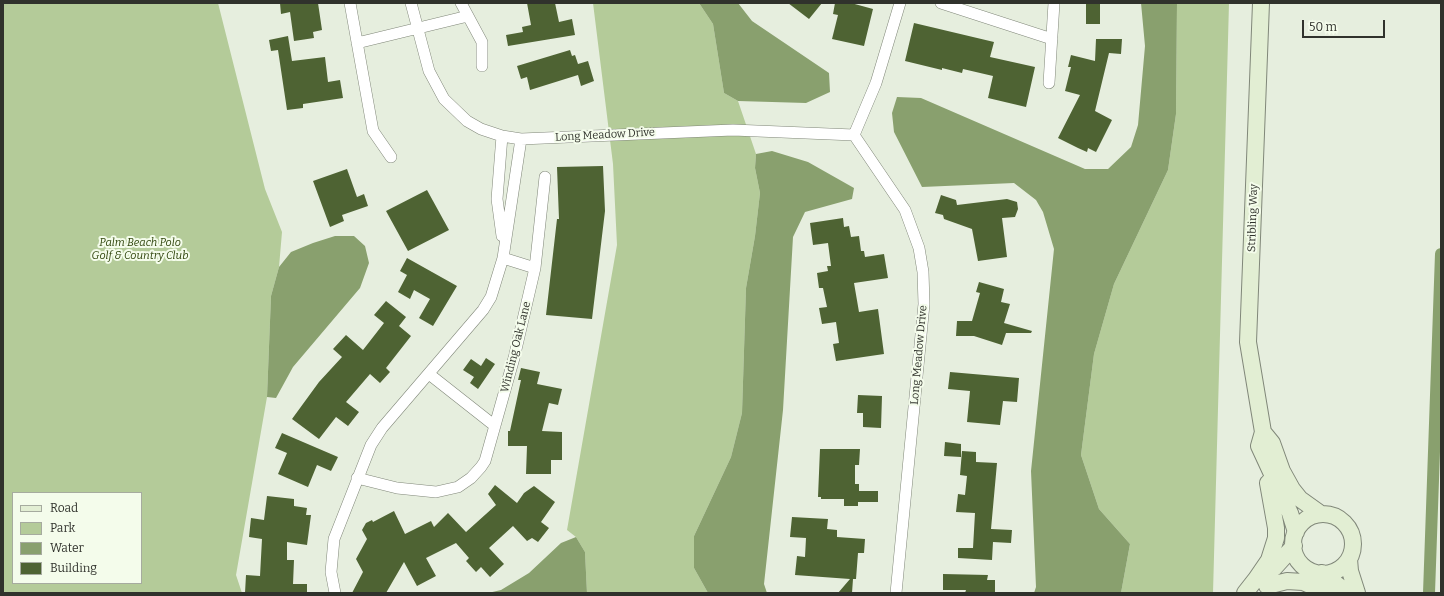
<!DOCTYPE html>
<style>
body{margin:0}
#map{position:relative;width:1444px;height:596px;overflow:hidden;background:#e6eede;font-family:Bitter,serif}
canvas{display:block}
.frame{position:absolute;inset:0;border:4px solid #30322c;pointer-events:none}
.legend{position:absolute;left:12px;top:492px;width:130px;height:92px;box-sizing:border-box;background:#f4fceb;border:1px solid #a6ab9f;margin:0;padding:5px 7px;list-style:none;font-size:12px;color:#30322c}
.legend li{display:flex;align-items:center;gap:8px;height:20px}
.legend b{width:20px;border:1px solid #a6ab9f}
.scale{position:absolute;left:1302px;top:20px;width:83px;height:18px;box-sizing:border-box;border:2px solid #30322c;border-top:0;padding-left:5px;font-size:12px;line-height:14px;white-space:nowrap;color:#30322c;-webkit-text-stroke:3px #f4fceb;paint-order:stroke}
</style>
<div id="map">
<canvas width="1444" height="596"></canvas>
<div class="frame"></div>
<ul class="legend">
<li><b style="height:5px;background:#e2eed3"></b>Road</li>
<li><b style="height:11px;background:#b4cb99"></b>Park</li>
<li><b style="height:11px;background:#89a06e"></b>Water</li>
<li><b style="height:11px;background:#4e6333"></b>Building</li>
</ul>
<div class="scale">50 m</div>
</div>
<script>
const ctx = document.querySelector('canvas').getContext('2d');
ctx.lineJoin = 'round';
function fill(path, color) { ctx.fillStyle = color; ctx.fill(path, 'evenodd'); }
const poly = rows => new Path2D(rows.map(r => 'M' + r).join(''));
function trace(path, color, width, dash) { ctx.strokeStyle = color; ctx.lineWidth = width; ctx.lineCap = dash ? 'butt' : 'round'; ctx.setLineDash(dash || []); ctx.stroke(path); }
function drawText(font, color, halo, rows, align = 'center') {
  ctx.font = font + ' Bitter,serif'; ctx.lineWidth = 4; ctx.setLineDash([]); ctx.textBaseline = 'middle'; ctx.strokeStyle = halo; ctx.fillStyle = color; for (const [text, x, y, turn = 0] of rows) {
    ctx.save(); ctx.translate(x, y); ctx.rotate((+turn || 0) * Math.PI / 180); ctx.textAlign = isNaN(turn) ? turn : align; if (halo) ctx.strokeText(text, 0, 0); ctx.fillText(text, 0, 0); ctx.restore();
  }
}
fill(poly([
 [3,3,218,3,265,189,282,232,279,267,271,296,267,397,236,575,242,593,3,593],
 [13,493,141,493,141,583,13,583],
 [593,3,699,3,713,24,724,93,738,101,756,154,755,168,760,193,755,236,746,288,742,413,731,457,694,536,694,568,708,593,587,593,585,552,576,537,567,530,617,245,613,164],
 [1177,3,1229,3,1213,593,1121,593,1130,544,1099,509,1081,455,1094,354,1114,284,1168,170,1176,114]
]), '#b4cb99');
fill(poly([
 [699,3,738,3,752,21,829,73,830,92,806,103,738,101,724,93,713,24],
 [1141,3,1177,3,1176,114,1168,170,1114,284,1094,354,1081,455,1099,509,1130,544,1121,593,1034,593,1036,587,1031,471,1054,249,1043,212,1036,200,1014,183,922,187,894,132,892,113,897,97,921,98,1085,169,1108,169,1131,147,1138,125,1145,46],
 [772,151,808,162,854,188,852,199,805,212,793,237,783,410,764,584,767,593,708,593,694,568,694,536,731,457,742,413,746,288,755,236,760,193,755,168,756,154],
 [335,236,354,236,365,246,369,263,360,288,293,367,276,398,267,397,271,296,279,267,291,252,313,243],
 [576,537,585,552,587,593,488,593,501,590,529,573,561,543]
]), '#89a06e');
trace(poly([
 [1429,593,1441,254]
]), '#89a06e', 12);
fill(poly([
 [280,3,318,3,322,30,313,32,314,38,294,41,290,12,281,14],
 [527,3,555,3,559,22,572,19,575,35,508,46,506,35,523,32,522,27,531,25],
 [788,3,822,3,809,19],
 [835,3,851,3,873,9,864,46,832,39,838,15,833,14],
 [1086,3,1100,3,1100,24,1086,24],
 [914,23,994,42,990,57,1035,67,1026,107,988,98,993,76,963,69,962,73,942,68,942,70,905,61],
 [288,36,292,61,325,57,328,82,340,80,343,98,303,104,303,108,287,110,278,50,271,51,269,40],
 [1096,39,1122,39,1121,54,1109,53,1095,111,1112,120,1096,152,1088,148,1087,152,1078,148,1058,138,1080,95,1065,91,1071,67,1068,67,1071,55,1095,61],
 [570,50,572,56,575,55,578,64,588,61,594,81,581,86,578,75,530,90,527,77,521,79,517,66],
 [603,166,605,211,592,319,546,315,557,219,559,219,557,167],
 [347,169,357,197,364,194,368,206,342,215,344,221,330,227,313,181],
 [427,190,449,230,408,251,386,211],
 [941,195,956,200,957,205,1007,199,1017,202,1018,209,1015,217,1002,218,1007,257,978,261,972,229,944,219,943,215,935,213],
 [843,218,844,227,849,226,851,237,859,236,861,251,864,251,865,257,884,254,888,278,854,283,859,312,878,309,884,354,836,361,833,344,839,343,836,322,822,324,819,308,827,307,823,288,819,288,817,273,828,271,827,266,831,266,828,243,813,245,810,223],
 [407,258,457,286,433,326,419,318,430,299,414,290,410,299,398,292,407,275,400,271],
 [979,282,1004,289,1001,302,1010,304,1004,323,1032,331,1031,333,1006,333,1002,345,974,336,956,336,957,321,972,321,980,293,976,292],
 [386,301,406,317,399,326,411,336,386,368,390,372,380,383,370,374,346,402,359,412,348,426,336,417,319,439,292,419,319,382,342,357,333,349,346,335,363,350,384,323,374,315],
 [486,358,495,364,478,389,470,383,474,377,463,370,471,359,481,366],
 [521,368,540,372,537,384,562,389,558,405,549,403,542,431,562,432,562,460,551,460,551,474,526,474,527,446,508,446,508,431,510,431,521,380,518,380],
 [950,372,1019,378,1017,402,1003,401,1000,425,967,422,970,391,948,389],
 [858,395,882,396,881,428,863,427,863,413,857,413],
 [282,433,338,457,331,471,317,465,308,487,278,474,287,453,275,448],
 [945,442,961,444,961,457,944,456],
 [820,449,860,449,859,465,855,465,855,484,859,484,859,491,878,491,878,502,858,502,858,506,844,506,844,499,821,499,821,497,818,497],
 [962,451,976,452,976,462,997,463,991,529,1012,530,1011,543,993,542,992,560,958,558,958,548,973,548,975,513,956,512,958,494,965,495,967,476,960,475],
 [495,485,517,503,524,493,534,486,555,502,541,522,549,528,538,542,532,538,527,541,513,526,489,548,504,564,490,577,481,567,476,572,466,561,469,558,456,543,426,558,436,576,417,586,404,562,386,593,352,593,363,572,356,559,367,539,362,530,366,523,372,520,373,522,394,511,405,534,431,521,434,527,448,513,466,532,496,505,488,494],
 [267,496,294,499,294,506,307,508,306,515,311,515,307,545,287,542,287,560,294,560,293,584,307,584,307,593,245,593,246,575,260,576,262,539,249,537,251,518,264,520],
 [792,517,828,519,827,529,837,530,837,537,865,539,864,553,858,553,856,579,853,579,852,593,838,593,850,579,795,575,797,556,805,557,806,538,790,537],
 [943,574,988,575,987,580,995,580,995,593,965,593,966,590,943,590]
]), '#4e6333');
const street = poly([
 [350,3,373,131,391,157],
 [411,3,429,71,444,99,467,121,481,129,502,136,521,139,733,130,854,135,905,210,919,248,923,272,924,304,896,593],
 [461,3,482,42,482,66],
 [941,3,1052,39],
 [357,43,468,16],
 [1049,83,1054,3],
 [854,135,876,83,900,3],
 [502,136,497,199,502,236],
 [503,258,535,268],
 [429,374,495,426],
 [357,478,397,488,436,492,458,487,471,478,481,467,485,461,514,358,535,268,545,177],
 [335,593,331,572,334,539,371,445,382,428,483,310,491,297,503,258,521,139]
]);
const secondary = poly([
 [1261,3,1248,342,1263,432,1259,446,1290,513,1296,532],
 [1263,432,1272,443,1282,471,1292,489,1300,499,1321,514],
 '1293 544a30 30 0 1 1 60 0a30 30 0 1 1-60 0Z',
 [1349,559,1350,571,1357,593],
 [1322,573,1339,586,1344,593],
 [1256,579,1269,560,1276,538,1276,528,1268,483],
 [1267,586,1287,581,1303,582,1328,593],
 [1245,593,1256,579,1274,568,1294,546]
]);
trace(street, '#808779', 12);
trace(secondary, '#808779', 18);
trace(street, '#fff', 11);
trace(secondary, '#e2eed3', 16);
drawText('11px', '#30322c', '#f4fceb', [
 ["Long Meadow Drive",605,135,-3],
 ["Stribling Way",1253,218,-88],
 ["Winding Oak Lane",516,347,-76],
 ["Long Meadow Drive",919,355,-85]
]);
drawText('italic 11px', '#2f450c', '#f4fceb', [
 ["Palm Beach Polo",140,243],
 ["Golf & Country Club",140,256]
]);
</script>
